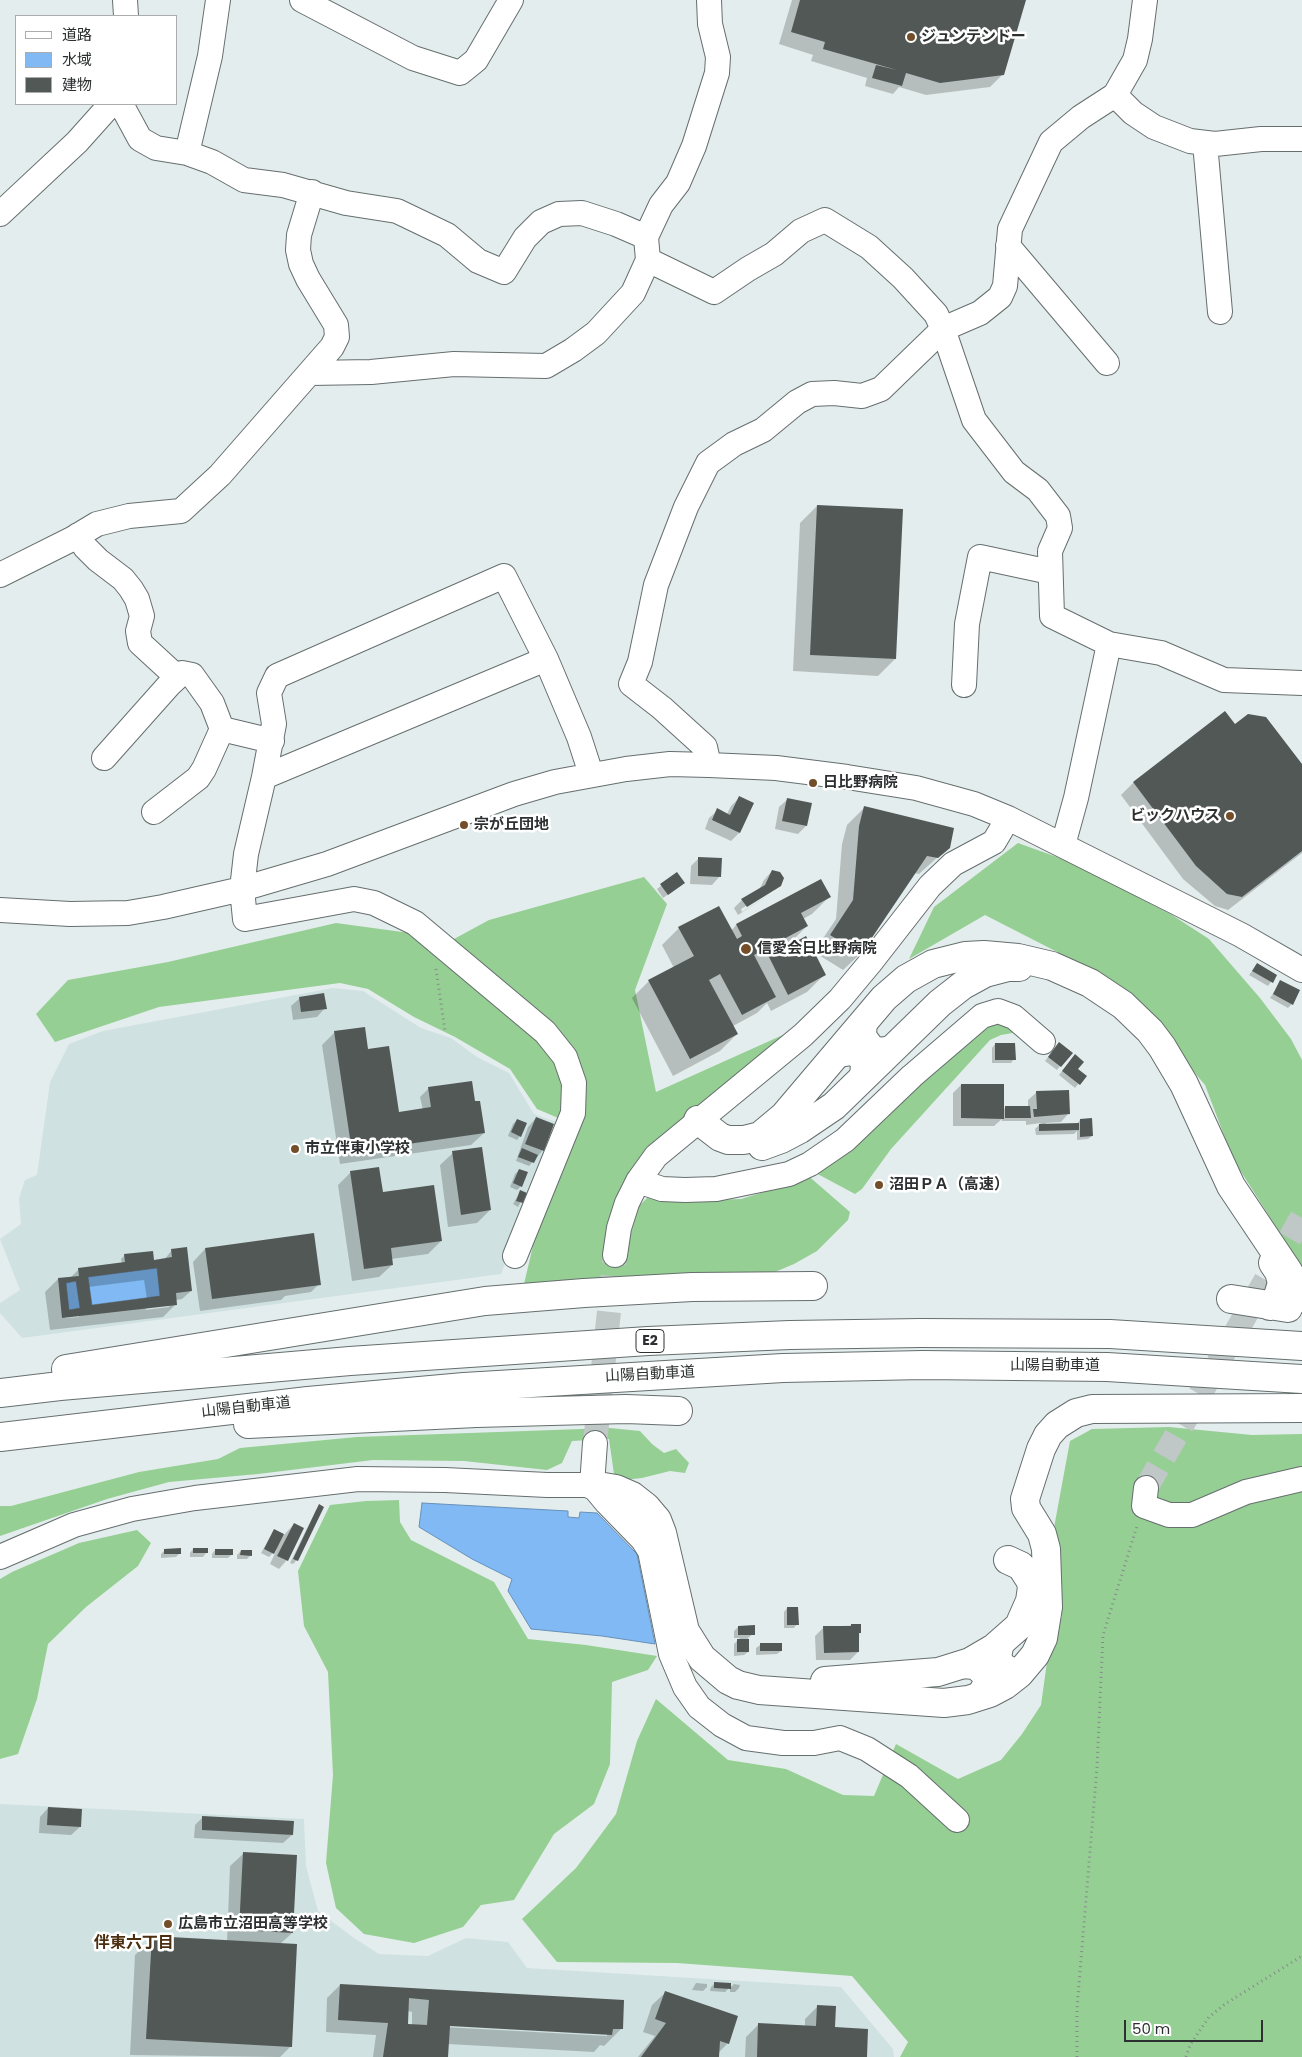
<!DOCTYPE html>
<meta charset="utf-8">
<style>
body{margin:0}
#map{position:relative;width:1302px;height:2057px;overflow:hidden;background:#e4eded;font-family:Poppins,"Noto Sans JP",sans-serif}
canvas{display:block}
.legend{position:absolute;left:15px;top:15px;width:162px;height:90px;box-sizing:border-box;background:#fff;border:1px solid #abacac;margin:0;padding:6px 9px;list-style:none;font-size:15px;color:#2d3030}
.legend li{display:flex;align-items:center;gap:10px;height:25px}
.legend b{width:25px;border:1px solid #abacac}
.scale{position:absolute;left:1124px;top:2020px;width:139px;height:22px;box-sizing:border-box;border:2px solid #2d3030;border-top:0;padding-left:6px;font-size:15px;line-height:18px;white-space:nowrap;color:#2d3030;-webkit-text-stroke:4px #fff;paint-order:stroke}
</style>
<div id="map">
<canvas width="1302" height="2057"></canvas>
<ul class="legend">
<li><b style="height:6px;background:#fff"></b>道路</li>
<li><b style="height:14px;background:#80b9f3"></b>水域</li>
<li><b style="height:14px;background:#525856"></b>建物</li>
</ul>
<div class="scale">50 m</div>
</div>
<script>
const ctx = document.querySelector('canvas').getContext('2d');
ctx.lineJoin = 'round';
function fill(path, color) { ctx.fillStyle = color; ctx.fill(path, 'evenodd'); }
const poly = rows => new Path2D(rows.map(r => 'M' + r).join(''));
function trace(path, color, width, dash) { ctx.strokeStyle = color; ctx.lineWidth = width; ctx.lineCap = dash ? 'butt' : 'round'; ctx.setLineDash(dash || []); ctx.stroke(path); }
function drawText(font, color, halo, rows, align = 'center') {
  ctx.font = font + ' Poppins,"Noto Sans JP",sans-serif'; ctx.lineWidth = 5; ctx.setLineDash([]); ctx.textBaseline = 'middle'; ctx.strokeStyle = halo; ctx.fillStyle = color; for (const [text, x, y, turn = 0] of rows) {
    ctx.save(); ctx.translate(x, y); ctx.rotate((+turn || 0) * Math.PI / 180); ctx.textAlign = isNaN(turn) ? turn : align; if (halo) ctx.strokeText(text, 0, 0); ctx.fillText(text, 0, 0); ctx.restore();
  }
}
fill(poly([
 [333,988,363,991,421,1028,451,1038,477,1057,509,1073,534,1114,559,1123,501,1274,22,1338,0,1313,0,1303,20,1290,0,1239,21,1224,19,1198,25,1180,37,1175,50,1082,69,1044,103,1031],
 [0,1804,304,1819,306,1866,318,1911,354,1938,379,1954,428,1956,466,1938,508,1942,527,1968,841,1987,893,2049,894,2057,0,2057]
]), '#d0e1e1');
fill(poly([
 [1018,843,1065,860,1119,885,1143,900,1172,915,1209,939,1260,998,1291,1039,1302,1060,1302,1268,1233,1159,1205,1085,1133,999,1069,958,985,915,909,959,934,907],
 [644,877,667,904,635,990,656,1092,805,1025,627,1180,629,1240,639,1206,649,1196,673,1201,741,1199,774,1189,805,1173,850,1212,848,1220,817,1251,794,1264,758,1279,523,1288,563,1120,537,1109,510,1069,455,1037,414,1017,368,989,340,983,159,1007,55,1042,36,1014,68,980,168,962,336,923,454,939,489,920],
 [991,1021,1006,1023,1018,1032,1001,1035,990,1040,891,1149,862,1189,855,1194,812,1171,848,1147],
 [1169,1427,1252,1435,1302,1434,1302,2057,900,2057,908,2042,852,1976,677,1963,557,1962,522,1919,576,1868,616,1814,637,1741,656,1699,728,1760,786,1769,843,1795,874,1796,896,1744,958,1779,1001,1760,1022,1734,1041,1705,1047,1662,1062,1616,1053,1533,1070,1441,1092,1429],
 [610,1428,640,1431,652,1444,664,1453,676,1449,689,1463,685,1473,670,1471,642,1478,624,1480,614,1474,609,1439,572,1441,562,1463,547,1470,464,1461,373,1460,258,1474,169,1482,107,1499,0,1536,0,1506,11,1506,139,1472,218,1459,240,1448,357,1437],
 [399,1500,400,1522,411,1540,494,1582,528,1639,586,1645,657,1656,648,1670,612,1682,610,1764,594,1804,554,1834,514,1900,481,1905,463,1927,414,1943,364,1934,336,1908,326,1863,333,1775,328,1672,304,1626,298,1571,330,1505,366,1501],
 [137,1530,151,1543,138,1566,86,1607,48,1644,37,1699,18,1754,0,1759,0,1579,12,1572,79,1543]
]), '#95cf93');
const water = poly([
 [157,1268,160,1296,92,1305,88,1277,157,1268],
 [76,1281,80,1308,69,1310,66,1283,76,1281],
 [422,1503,568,1511,568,1517,579,1518,580,1512,597,1513,637,1554,655,1644,602,1636,531,1629,508,1591,512,1579,472,1559,419,1527,422,1503]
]);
fill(water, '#80b9f3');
trace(water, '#6790b8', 1);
fill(poly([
 [792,0,1024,0,1003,74,990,87,926,95,899,87,893,94,865,86,867,78,811,61,813,55,779,44],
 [817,506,895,659,878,676,793,671,800,523],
 [1225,712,1235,726,1302,766,1302,853,1228,910,1215,906,1183,879,1121,795,1133,783],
 [739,798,752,804,739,833,731,841,705,829,709,818,718,810,727,814,731,806],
 [788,799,811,804,806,826,798,834,775,829,779,807],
 [864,808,949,847,919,874,914,873,860,954,843,970,814,952,836,919,842,844,847,825],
 [699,858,720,876,712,885,690,884,691,866],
 [772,871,780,885,775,890,775,888,741,909,742,912,772,893,738,915,734,908,742,900,759,890,764,880],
 [676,874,680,886,663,898,657,889],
 [821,881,829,897,812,914,803,919,807,926,790,943,784,946,824,975,807,992,771,1011,767,1003,757,1013,733,1026,737,1034,720,1051,673,1076,632,998,649,981,674,968,662,945,679,928,731,931,736,925],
 [1257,965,1276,975,1268,986,1249,975],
 [1281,982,1292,1004,1288,1008,1270,998],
 [300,998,325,1008,317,1017,293,1020,291,1006],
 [335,1032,367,1050,398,1114,423,1110,420,1097,429,1088,473,1101,484,1133,471,1145,340,1164,322,1045],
 [995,1044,1014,1059,1011,1063,992,1063,992,1048],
 [1055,1048,1060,1066,1057,1070,1045,1061],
 [1071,1060,1076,1070,1085,1076,1075,1088,1059,1075],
 [961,1085,1003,1110,1005,1108,1028,1107,1028,1100,1037,1092,1069,1113,1061,1122,1046,1123,1046,1125,1076,1125,1080,1120,1092,1136,1088,1139,1077,1140,1077,1131,1074,1134,1036,1135,1035,1129,1041,1123,1026,1125,1026,1121,1002,1121,1002,1119,994,1126,953,1126,953,1093],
 [536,1118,543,1150,529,1166,516,1161,528,1127],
 [517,1120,520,1136,517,1140,508,1136,513,1124],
 [453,1153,490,1210,477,1223,448,1227,440,1165],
 [519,1170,521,1186,517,1190,510,1187,515,1174],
 [351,1172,382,1194,441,1241,428,1254,391,1259,392,1265,379,1277,352,1281,338,1185],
 [520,1192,525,1194,518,1207,513,1204],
 [205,1249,319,1284,311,1292,285,1296,281,1300,200,1311,193,1262],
 [172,1250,191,1291,182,1299,176,1300,176,1304,163,1317,50,1330,45,1292,58,1279,70,1278,79,1269,122,1264,121,1259,125,1255,153,1261,164,1260],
 [144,1280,147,1299,91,1307,88,1287],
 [169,1305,169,1307,145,1310,148,1307],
 [79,1314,79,1317,65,1318,65,1316],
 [320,1506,297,1560,293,1564,290,1563,316,1510],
 [294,1524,287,1560,279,1569,270,1564,277,1549,269,1557,261,1553,274,1530,284,1535],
 [193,1549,206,1553,203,1557,190,1557,190,1553],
 [165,1550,180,1553,176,1557,161,1558,161,1554],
 [215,1550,232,1554,228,1558,212,1558,212,1554],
 [241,1551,251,1555,247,1559,237,1559,237,1555],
 [787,1608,797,1624,794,1628,784,1628,784,1612],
 [860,1625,858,1652,850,1660,816,1660,815,1636,824,1627],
 [738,1627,753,1634,748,1638,748,1652,744,1655,734,1656,734,1644,740,1638,734,1638,734,1631],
 [760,1645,781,1651,777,1654,756,1655,756,1648],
 [48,1808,80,1827,71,1835,39,1833,40,1817],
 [203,1817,292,1835,283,1843,194,1838,195,1825],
 [243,1854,292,1933,279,1945,291,2046,280,2057,130,2055,135,1955,152,1938,227,1942,230,1866],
 [696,1983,707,1984,707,1987,703,1991,692,1990],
 [715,1983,729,1988,725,1992,710,1991,711,1987],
 [734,1984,740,1985,739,1988,735,1992,730,1992,730,1988],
 [340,1985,621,2029,604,2046,600,2045,594,2052,448,2044,447,2057,373,2057,376,2035,326,2032,327,1998],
 [408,2011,412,2012,412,2025,407,2025],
 [444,2025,607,2034,607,2036,444,2027],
 [665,1993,728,2043,718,2053,718,2057,638,2057,655,2036,643,2032,652,2005],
 [818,2006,834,2029,866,2057,745,2057,746,2037,759,2024,805,2027,805,2019]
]), '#0003');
fill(poly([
 [800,0,1026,0,1004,75,940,83,906,73,902,86,872,78,876,65,897,70,823,49,825,42,791,32],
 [817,505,903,509,896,659,810,655],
 [1225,711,1235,724,1248,714,1266,717,1302,764,1302,851,1242,897,1227,894,1196,866,1133,782],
 [739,796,754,803,740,833,712,820,717,808,730,815],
 [787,798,812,803,807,826,782,821],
 [864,806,954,828,950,848,938,858,927,856,861,954,830,935,853,900,859,826],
 [698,857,722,858,721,877,698,876],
 [772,870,780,872,784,878,781,886,747,907,741,899,765,885],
 [677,872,685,883,668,895,660,884],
 [821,879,831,897,801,913,808,926,782,940,786,947,806,936,826,975,788,995,765,949,754,955,776,997,742,1015,720,974,709,980,738,1034,690,1059,648,980,694,956,678,927,719,906,737,939,742,936,736,924],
 [1257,963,1277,975,1273,983,1252,971],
 [1280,980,1300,990,1293,1005,1273,994],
 [324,993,327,1009,301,1012,299,997],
 [365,1027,368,1049,389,1046,399,1112,431,1107,428,1087,472,1081,475,1101,480,1101,485,1133,352,1152,334,1031],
 [1059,1042,1073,1053,1061,1067,1048,1057],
 [995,1043,1015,1043,1016,1060,995,1060],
 [1075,1054,1084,1062,1078,1069,1087,1076,1080,1085,1062,1071],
 [961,1084,1004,1084,1004,1119,961,1118],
 [1069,1090,1070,1114,1034,1117,1033,1109,1037,1109,1036,1091],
 [1005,1106,1030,1106,1031,1118,1005,1118],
 [536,1117,554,1124,544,1151,525,1144],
 [1092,1118,1093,1136,1080,1137,1080,1119],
 [517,1119,527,1123,521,1137,511,1132],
 [1079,1123,1079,1130,1039,1131,1039,1124],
 [482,1147,491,1210,461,1215,452,1151],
 [522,1148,538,1155,534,1163,518,1157],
 [379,1167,383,1192,434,1185,442,1241,391,1248,393,1265,364,1269,350,1171],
 [519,1169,528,1172,522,1187,513,1183],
 [520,1190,527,1193,523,1203,516,1201],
 [314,1233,321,1285,212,1299,205,1248],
 [187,1247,192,1291,176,1293,177,1305,62,1318,58,1278,79,1276,78,1268,125,1262,124,1254,153,1251,154,1260,172,1257,171,1249],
 [157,1268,160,1296,92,1305,88,1277],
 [76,1281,80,1308,69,1310,66,1283],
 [319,1504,324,1507,298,1561,293,1559],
 [294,1523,304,1528,288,1561,277,1556],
 [274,1529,284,1534,274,1554,264,1549],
 [181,1548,181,1554,164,1554,164,1549],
 [193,1548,208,1548,208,1553,193,1553],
 [215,1549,233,1549,233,1555,215,1555],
 [241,1550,252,1550,252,1556,240,1555],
 [787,1607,798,1607,799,1625,787,1625],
 [851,1624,861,1624,861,1633,859,1633,859,1652,824,1653,823,1626,851,1626],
 [755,1625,755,1635,738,1635,738,1626],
 [737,1639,749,1639,749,1652,737,1652],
 [760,1643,782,1643,782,1651,760,1651],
 [48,1807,82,1809,81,1827,47,1825],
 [202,1816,294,1821,293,1835,202,1830],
 [243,1852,297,1855,293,1933,239,1930],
 [152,1936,297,1944,292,2047,146,2039],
 [714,1982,731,1983,731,1989,714,1988],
 [340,1984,624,2000,623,2029,613,2029,612,2035,450,2026,448,2057,383,2057,388,2023,338,2020],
 [409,1998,429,2000,427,2025,408,2024],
 [665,1991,738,2016,729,2044,720,2041,719,2057,641,2057,666,2023,655,2019],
 [817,2005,836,2006,835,2027,868,2029,867,2057,757,2057,758,2023,816,2026]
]), '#525856');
trace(poly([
 [595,1443,615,1255],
 [1146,1488,1302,1217]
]), '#bfc7c7', 24, [24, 12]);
const minor = poly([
 [125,0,126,16],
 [302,0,413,58,460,73,476,60,511,0],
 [1115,95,1133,113,1154,127,1190,141,1215,144,1261,139,1302,139],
 [121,104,140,139,156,148,187,153,212,162,244,180,283,185,346,203,397,211,447,235,478,261,504,272,525,238,541,222,559,214,582,213,616,224,646,237],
 [1205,143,1220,312],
 [187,153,210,56,218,0],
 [0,214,77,142,111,104],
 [1008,246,1107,363],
 [648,260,714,292,748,269,774,254,801,231,825,220,869,247,903,278,936,314,943,329,974,420,1014,472,1038,490,1058,516,1060,528,1050,551,1052,616,1109,644,1161,653,1224,680,1302,683],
 [310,373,371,372,454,364,546,366,573,350,596,333,633,293,648,260,646,237,661,205,678,183,694,146,717,73,718,57,710,24,709,0],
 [78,535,85,547,98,560,123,579,131,589,137,599,142,616,138,631,140,643,177,677],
 [0,575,72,539,97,524,129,516,181,511,220,475,332,347,337,337,336,325,308,279,301,264,298,250,299,235,312,192],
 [964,685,967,624,980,557,1050,572],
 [222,729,272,741],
 [104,758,169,685,182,673,192,675,212,703,222,729,204,769,198,778,154,812],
 [709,765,705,747,662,708,631,684,640,662,656,585,686,507,708,463,734,444,763,430,797,402,812,394,834,393,862,396,881,389,943,329,980,313,1000,297,1005,286,1010,229,1051,142,1081,117,1115,95,1135,60,1140,39,1145,0],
 [264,777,546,659],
 [1063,845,1076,798,1109,644],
 [0,910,70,914,128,913,163,907,242,889,327,864,514,794,555,782,626,769,670,764,709,765,776,768,847,777,916,788,974,804,1008,818,1241,935,1302,970],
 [865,1019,864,1036,872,1047,880,1050,896,1047],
 [834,1056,851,1053,858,1056,863,1062,862,1080],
 [638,1181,662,1189,685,1190,716,1189,789,1174,810,1164,845,1140,912,1076,982,1016,998,1011,1014,1017,1043,1042],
 [615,1255,619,1228,627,1203,638,1181,656,1156,803,1035,840,999,870,963,930,886,953,864,994,842,1008,818],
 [515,1256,573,1113,574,1083,565,1057,545,1032,415,923,374,903,354,899,245,919,242,889,246,854,264,777,274,724,269,693,277,676,504,576,546,659,579,737,591,774],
 [595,1443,592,1485,607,1503,643,1540,650,1551,671,1654,685,1687,699,1707,722,1725,746,1738,783,1743,814,1743,840,1738,867,1749,909,1776,957,1820],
 [1146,1488,1144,1506,1169,1515,1192,1515,1246,1492,1302,1479],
 [0,1557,74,1525,132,1509,195,1498,358,1479,445,1480,547,1485,592,1485],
 [1002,1642,999,1657,1004,1666,1015,1671,1021,1670,1027,1665],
 [961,1666,975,1667,984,1675,985,1684,978,1697]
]);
const highway = poly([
 [698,1120,720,1137,728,1140,744,1140,760,1136,784,1116,884,998,906,979,933,964,965,956,984,955,1018,958,1052,966,1090,983,1123,1005,1150,1031,1162,1047,1184,1084,1231,1186,1288,1271,1302,1298],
 [762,1146,781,1139,800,1129,834,1106,940,1003,963,985,985,973,1008,967,1019,967],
 [1231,1299,1288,1308],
 [1270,1306,1278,1296,1282,1283,1279,1272,1273,1263],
 [66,1369,485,1301,584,1293,692,1287,813,1286],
 [0,1393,60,1386,350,1361,648,1341,790,1335,920,1333,1110,1334,1302,1346],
 [248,1424,476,1413,626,1409,678,1411],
 [0,1437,308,1401,464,1387,783,1368,923,1365,1107,1367,1302,1379],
 [592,1485,616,1489,632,1496,646,1507,657,1520,662,1533,685,1631,702,1658,728,1680,738,1685,759,1690,944,1703,968,1700,990,1693,1005,1685,1019,1674,1035,1655,1043,1638,1048,1607,1046,1549,1042,1534,1026,1508,1025,1499,1041,1449,1048,1435,1057,1425,1076,1413,1092,1409,1302,1408],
 [825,1681,938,1672,970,1662,994,1648,1019,1626,1030,1601,1032,1587,1030,1580,1021,1566,1008,1560]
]);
trace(minor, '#666e6e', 26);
trace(highway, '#666e6e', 30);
trace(poly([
 [436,969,445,1031],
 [1077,2057,1077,2008,1097,1767,1103,1635,1137,1526],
 [1186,2057,1190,2045,1209,2017,1225,2004,1302,1956]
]), '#858b8b', 3, [1, 4]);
trace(minor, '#fff', 24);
trace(highway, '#fff', 28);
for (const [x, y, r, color] of [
 [911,37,5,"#734e29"],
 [813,783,5,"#734e29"],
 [1230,816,5,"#734e29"],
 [464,825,5,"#734e29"],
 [746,949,6,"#734e29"],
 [295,1149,5,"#734e29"],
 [879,1185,5,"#734e29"],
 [168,1924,5,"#734e29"]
]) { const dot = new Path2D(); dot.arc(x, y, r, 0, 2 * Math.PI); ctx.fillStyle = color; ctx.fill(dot); trace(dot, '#fff', 2); }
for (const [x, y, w] of [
 [650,1341,28]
]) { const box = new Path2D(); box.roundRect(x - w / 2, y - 11.5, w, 23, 4); ctx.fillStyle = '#fff'; ctx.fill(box); trace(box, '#2d3030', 1); }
drawText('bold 14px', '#2d3030', null, [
 ["E2",650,1341]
]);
drawText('bold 15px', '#2d3030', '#fff', [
 ["ジュンテンドー",921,37],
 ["日比野病院",823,783],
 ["ビックハウス",1220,816,"right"],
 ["宗が丘団地",474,825],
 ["信愛会日比野病院",757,949],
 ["市立伴東小学校",305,1149],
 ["沼田ＰＡ（高速）",889,1185],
 ["広島市立沼田高等学校",178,1924]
], 'left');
drawText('15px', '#2d3030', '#fff', [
 ["山陽自動車道",1055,1366],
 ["山陽自動車道",650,1375,-3],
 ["山陽自動車道",246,1408,-6]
]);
drawText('bold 16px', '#4c2f11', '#fff', [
 ["伴東六丁目",134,1944]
]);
</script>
